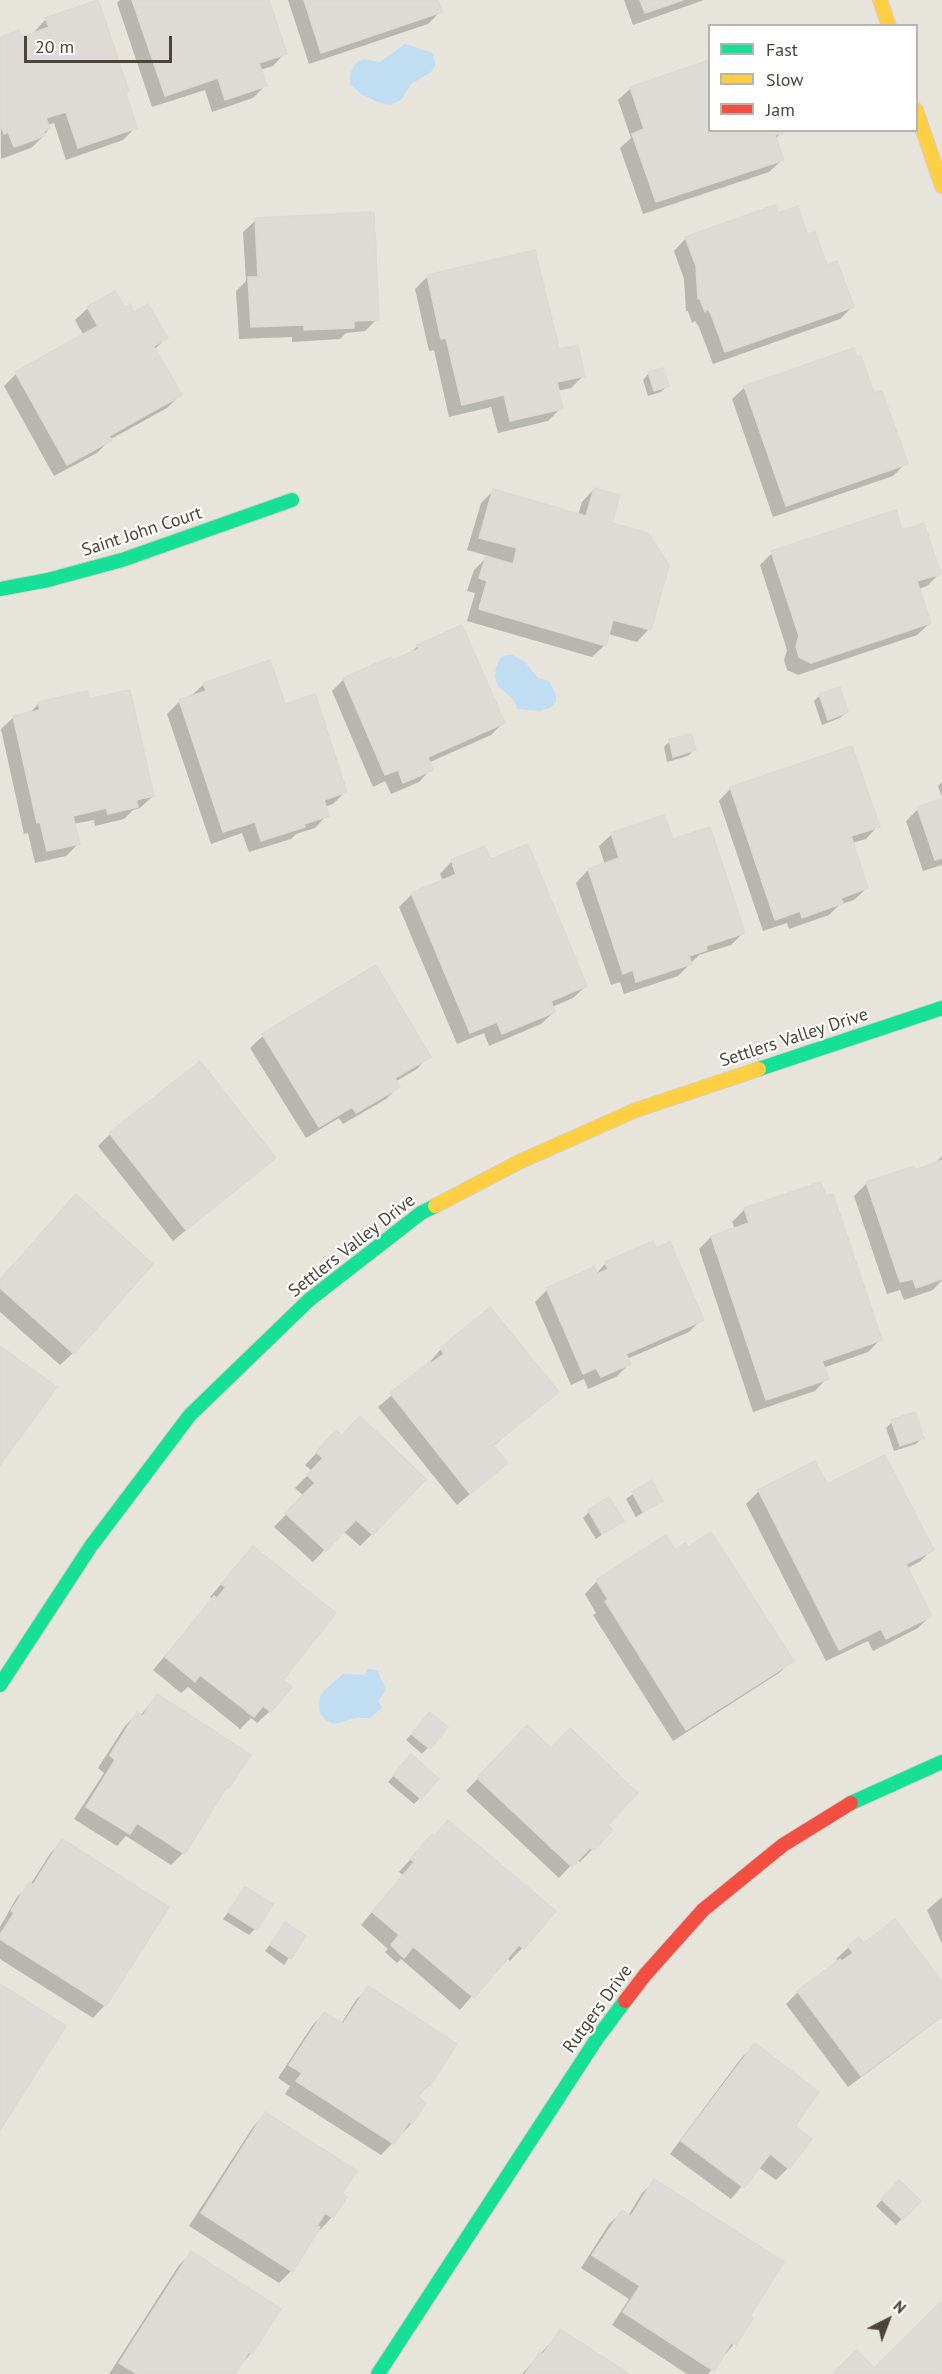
<!DOCTYPE html>
<style>
body{margin:0}
#map{position:relative;width:942px;height:2374px;overflow:hidden;background:#f4f2ee;font-family:"PT Sans",sans-serif}
canvas{display:block}
.legend{position:absolute;left:708px;top:24px;width:210px;height:108px;box-sizing:border-box;background:#fff;border:2px solid #b7b4b0;margin:0;padding:8px 10px;list-style:none;font-size:18px;color:#4b4439}
.legend li{display:flex;align-items:center;gap:12px;height:30px}
.legend b{width:30px;border:2px solid #b7b4b0}
.north{position:absolute;left:858px;top:2290px;width:60px;height:60px;-webkit-text-stroke:4px #fff;paint-order:stroke;rotate:42deg;font-size:16px;font-weight:700;line-height:24px;text-align:center;color:#4b4439}
.north::after{content:'';display:block;margin:auto;width:21px;height:27px;background:#4b4439;clip-path:polygon(50% 0,100% 100%,50% 72%,0 100%)}
.scale{position:absolute;left:24px;top:36px;width:148px;height:27px;box-sizing:border-box;border:3px solid #4b4439;border-top:0;padding-left:8px;font-size:18px;line-height:21px;white-space:nowrap;color:#4b4439;-webkit-text-stroke:4px #fff;paint-order:stroke}
</style>
<div id="map">
<canvas width="942" height="2374"></canvas>
<ul class="legend">
<li><b style="height:8px;background:#16e098"></b>Fast</li>
<li><b style="height:8px;background:#ffcf43"></b>Slow</li>
<li><b style="height:8px;background:#f24e42"></b>Jam</li>
</ul>
<div class="north">N</div>
<div class="scale">20 m</div>
</div>
<script>
const ctx = document.querySelector('canvas').getContext('2d');
ctx.lineJoin = 'round';
function fill(path, color) { ctx.fillStyle = color; ctx.fill(path, 'evenodd'); }
const poly = rows => new Path2D(rows.map(r => 'M' + r).join(''));
function trace(path, color, width, dash) { ctx.strokeStyle = color; ctx.lineWidth = width; ctx.lineCap = dash ? 'butt' : 'round'; ctx.setLineDash(dash || []); ctx.stroke(path); }
function drawText(font, color, halo, rows, align = 'center') {
  ctx.font = font + ' "PT Sans",sans-serif'; ctx.lineWidth = 4.5; ctx.setLineDash([]); ctx.textBaseline = 'middle'; ctx.strokeStyle = halo; ctx.fillStyle = color; for (const [text, x, y, turn = 0] of rows) {
    ctx.save(); ctx.translate(x, y); ctx.rotate((+turn || 0) * Math.PI / 180); ctx.textAlign = isNaN(turn) ? turn : align; if (halo) ctx.strokeText(text, 0, 0); ctx.fillText(text, 0, 0); ctx.restore();
  }
}
fill(poly([
 [0,0,942,0,942,2374,0,2374],
 [710,26,916,26,916,130,710,130]
]), '#e7e4dc');
fill(poly([
 [405,44,433,53,435,65,431,72,411,84,401,100,390,105,378,102,361,94,350,84,350,74,355,64,363,59,380,62],
 [507,655,513,655,525,662,538,678,549,681,556,695,556,702,550,708,540,711,518,709,512,698,498,686,495,677,496,667,501,657],
 [368,1669,377,1670,386,1690,378,1701,382,1708,370,1718,356,1718,334,1724,327,1721,320,1714,319,1707,320,1697,324,1691,343,1674,365,1675]
]), '#c0ddf1');
fill(poly([
 [120,0,267,0,285,53,273,66,260,70,265,86,253,98,212,112,205,90,152,107,117,3],
 [288,0,436,0,440,12,428,24,309,64],
 [624,0,704,0,633,25],
 [46,19,124,93,135,128,123,140,66,160,54,123,48,125,49,128,44,136,31,148,1,159,0,38,21,39,35,34,34,32],
 [631,88,710,130,781,133,775,139,782,160,769,172,643,214,620,148,631,138,618,100],
 [777,214,806,236,852,307,840,319,713,364,699,327,695,321,692,323,688,311,686,311,684,279,674,251,686,238],
 [256,220,377,319,365,331,346,333,340,339,292,342,292,337,239,339,236,291,246,281,243,232],
 [534,252,558,351,583,376,571,388,557,391,561,408,548,421,498,433,491,407,449,417,434,350,429,351,415,289,427,277],
 [88,308,124,309,166,338,154,350,180,395,167,408,111,439,97,453,54,476,4,386,16,374,84,336,75,320],
 [856,359,906,463,893,476,773,517,732,399,745,387],
 [649,373,667,386,661,392,648,396,643,380],
 [594,489,610,524,649,629,637,642,608,634,605,645,592,657,467,621,475,593,467,591,474,570,488,556,467,550,481,503,494,490,578,515,582,502],
 [901,532,939,574,927,586,918,589,930,623,917,635,798,675,787,670,784,660,787,650,760,565,772,553],
 [418,646,503,723,491,735,428,763,431,769,419,782,391,794,385,781,373,787,332,691,344,679,409,654],
 [204,684,284,706,346,791,333,804,324,807,327,815,315,828,296,834,291,839,249,852,242,833,211,844,167,714,180,701,191,696],
 [820,695,846,712,840,718,822,725,814,701],
 [88,701,153,796,140,808,133,810,124,819,95,826,94,820,73,824,78,844,66,856,35,863,28,833,24,834,1,729,14,717,29,714,39,703],
 [670,741,694,750,688,756,667,762,664,747],
 [942,782,942,797,938,786],
 [731,788,878,826,866,839,852,843,867,888,854,900,839,905,829,915,789,929,787,923,763,931,719,801],
 [942,801,942,865,923,871,906,821,918,809],
 [612,834,672,841,744,932,731,945,699,955,678,976,624,994,620,982,611,985,576,883,588,870,605,865,599,846],
 [452,861,490,861,586,986,573,998,552,1007,554,1012,541,1024,489,1046,484,1033,457,1044,399,907,412,894,443,881,440,874],
 [452,865,455,865,461,880,458,881],
 [375,967,429,1056,417,1069,395,1082,398,1087,386,1099,343,1124,339,1118,306,1138,250,1048,263,1036],
 [110,1134,274,1158,173,1241,98,1146],
 [942,1156,942,1280,933,1290,904,1300,900,1290,887,1294,854,1196,866,1184,913,1168,914,1171,933,1165],
 [745,1209,880,1340,868,1352,823,1368,827,1378,815,1391,753,1412,699,1249,711,1237,735,1229,732,1222],
 [606,1263,702,1319,689,1332,627,1359,629,1364,616,1377,588,1389,584,1379,571,1385,535,1302,547,1290,595,1275],
 [0,1280,73,1353,60,1365,0,1312],
 [441,1349,557,1392,492,1447,506,1463,457,1505,378,1407,429,1363],
 [892,1422,922,1438,916,1444,894,1451,886,1428],
 [324,1445,372,1534,360,1546,343,1531,313,1562,274,1527,304,1496,295,1488,312,1471,305,1465],
 [651,1482,661,1501,636,1517,626,1499],
 [826,1486,932,1550,919,1562,906,1569,930,1616,918,1628,873,1651,868,1641,826,1661,746,1504,759,1491],
 [589,1512,622,1520,596,1539,583,1518],
 [253,1548,281,1680,270,1711,257,1723,251,1718,240,1729,188,1687,181,1693,153,1670,213,1599,210,1597],
 [675,1552,792,1661,779,1673,673,1741,593,1615,596,1613,585,1594,597,1581],
 [157,1696,249,1755,228,1787,219,1796,183,1853,171,1865,126,1836,117,1846,74,1819,104,1773,98,1768,125,1726,137,1714,140,1716],
 [424,1720,446,1728,422,1754,406,1740],
 [514,1740,611,1830,580,1862,577,1859,559,1878,466,1791],
 [405,1762,420,1798,414,1804,388,1782],
 [432,1836,554,1912,522,1948,510,1961,506,1957,460,2010,401,1959,397,1963,385,1952,388,1949,361,1925,403,1875,399,1872],
 [62,1841,105,2005,93,2018,0,1959,0,1927,17,1897,30,1885,50,1854],
 [245,1889,255,1929,249,1935,223,1919],
 [942,1897,942,1944,927,1910],
 [285,1924,304,1936,284,1965,265,1951],
 [864,1945,942,1984,942,2017,848,2087,786,2004,798,1992,838,1962,836,1959,849,1947],
 [368,1988,429,2085,416,2098,424,2103,411,2124,381,2155,285,2094,290,2086,278,2078,312,2026,324,2013,341,2024,356,2000],
 [755,2045,793,2126,788,2168,776,2180,758,2167,731,2199,670,2154,742,2057],
 [265,2114,340,2194,332,2217,320,2230,318,2228,291,2271,279,2283,189,2226,253,2127],
 [655,2181,747,2317,751,2319,734,2344,708,2374,687,2374,612,2325,629,2299,581,2268,609,2224,622,2212,628,2216,642,2193],
 [899,2182,919,2201,896,2225,876,2206],
 [191,2253,279,2309,251,2353,233,2374,109,2374,179,2265],
 [941,2304,942,2374,834,2374,857,2352,874,2370],
 [561,2331,627,2374,522,2374]
]), '#0003');
const building = poly([
 [98,0,129,91,126,93,137,128,78,148,66,112,46,118,50,128,44,131,45,136,14,147,8,132,4,134,0,123,0,37,19,30,22,37,49,27,45,18,98,0],
 [132,0,269,0,287,54,259,63,267,86,225,100,218,78,165,96,132,0],
 [304,0,438,0,442,12,321,53,304,0],
 [640,0,683,0,645,13,640,0],
 [710,60,710,130,782,130,783,133,775,135,784,160,656,202,632,134,644,129,630,87,710,60],
 [775,205,778,213,798,206,807,234,815,232,827,265,837,261,854,307,725,352,711,314,708,309,705,312,700,299,698,299,696,266,685,237,775,205],
 [374,212,379,320,354,321,354,328,304,330,304,325,251,327,248,277,258,277,255,218,374,212],
 [535,250,559,349,578,345,585,376,557,382,563,409,510,421,504,395,462,405,446,338,441,339,427,275,535,250],
 [115,291,125,307,130,304,134,312,148,304,168,338,154,346,182,395,109,436,112,440,67,465,15,372,98,326,87,307,115,291],
 [854,348,857,357,861,356,874,393,882,391,908,464,786,506,744,386,854,348],
 [663,368,669,386,654,391,648,372,663,368],
 [594,488,620,495,612,523,648,533,669,565,651,630,613,620,606,646,479,609,487,581,479,578,486,556,513,564,517,548,479,538,493,489,586,516,594,488],
 [896,510,902,530,924,523,941,574,917,581,931,623,811,663,799,657,796,646,799,636,771,551,896,510],
 [462,625,505,723,428,757,433,770,403,783,398,770,385,775,343,678,391,657,393,660,419,649,417,645,462,625],
 [270,660,285,704,315,694,347,792,324,800,329,816,304,824,305,827,261,841,255,822,223,832,179,700,206,691,203,683,270,660],
 [840,687,848,712,828,720,819,694,840,687],
 [130,690,154,796,136,800,138,807,108,814,106,808,73,816,80,844,47,851,40,822,37,823,13,716,40,710,38,702,87,691,89,699,130,690],
 [691,734,696,750,673,757,669,739,691,734],
 [852,746,880,827,851,836,868,888,841,898,843,903,802,918,800,911,775,920,730,787,852,746],
 [942,799,942,858,935,860,917,807,942,799],
 [664,815,673,839,710,827,745,933,706,946,707,950,689,956,692,964,636,982,633,970,623,974,588,869,619,858,611,833,664,815],
 [528,844,587,986,551,1001,555,1012,502,1034,497,1022,470,1033,411,893,457,874,451,860,485,846,491,859,528,844],
 [376,965,431,1057,395,1078,400,1087,356,1113,352,1107,319,1127,262,1034,376,965],
 [200,1061,276,1158,186,1230,109,1133,200,1061],
 [942,1160,942,1279,916,1288,913,1279,900,1282,866,1182,914,1166,915,1170,942,1160],
 [821,1182,826,1196,833,1194,882,1340,822,1361,829,1379,766,1400,711,1236,749,1223,744,1208,821,1182],
 [76,1194,153,1264,74,1354,0,1288,0,1280,76,1194],
 [653,1241,656,1248,670,1242,704,1320,626,1354,631,1364,601,1377,596,1368,583,1374,546,1288,594,1267,597,1274,608,1269,605,1262,653,1241],
 [490,1307,559,1392,493,1445,508,1463,470,1494,390,1393,430,1361,431,1363,444,1354,440,1348,490,1307],
 [0,1346,57,1387,0,1465,0,1346],
 [915,1412,924,1438,900,1446,891,1420,915,1412],
 [360,1416,426,1479,373,1535,356,1520,326,1551,285,1513,315,1483,307,1475,323,1458,316,1452,336,1430,342,1435,360,1416],
 [885,1455,934,1550,906,1564,932,1616,886,1639,881,1629,839,1650,758,1490,815,1461,827,1484,885,1455],
 [652,1480,663,1501,643,1512,632,1492,652,1480],
 [609,1497,624,1521,602,1534,588,1510,609,1497],
 [711,1532,794,1661,686,1730,605,1601,608,1599,596,1580,666,1535,675,1550,685,1543,688,1547,711,1532],
 [253,1546,336,1613,283,1680,292,1687,271,1712,263,1706,254,1717,200,1675,195,1682,165,1657,214,1596,217,1598,226,1587,221,1584,253,1546],
 [157,1694,251,1755,229,1788,227,1786,185,1854,137,1823,130,1834,86,1807,115,1760,110,1755,137,1712,143,1716,157,1694],
 [430,1712,448,1727,430,1749,411,1734,430,1712],
 [527,1725,551,1748,570,1728,638,1793,608,1825,613,1830,594,1850,590,1848,572,1867,477,1778,527,1725],
 [411,1754,439,1779,421,1799,393,1775,411,1754],
 [448,1820,556,1911,524,1949,519,1945,474,1998,372,1912,414,1862,410,1859,432,1834,434,1836,448,1820],
 [62,1839,169,1907,106,2006,0,1939,0,1935,14,1913,11,1911,29,1882,33,1885,62,1839],
 [245,1887,273,1904,257,1930,228,1912,245,1887],
 [895,1919,942,1982,942,2016,861,2076,797,1991,840,1959,842,1961,853,1953,848,1946,859,1937,864,1943,895,1919],
 [285,1922,306,1936,291,1959,270,1945,285,1922],
 [399,1935,412,1948,404,1958,391,1945,399,1935],
 [0,1984,66,2026,0,2130,0,1984],
 [368,1986,457,2044,430,2086,428,2084,418,2097,426,2103,412,2124,409,2122,394,2144,296,2081,302,2073,289,2065,324,2012,343,2024,368,1986],
 [755,2043,819,2092,795,2126,812,2139,789,2169,770,2154,744,2188,681,2141,755,2043],
 [265,2112,357,2171,342,2194,347,2197,333,2218,325,2213,317,2226,320,2227,293,2272,201,2213,265,2112],
 [654,2179,784,2262,750,2316,753,2318,736,2345,731,2343,714,2371,623,2312,640,2286,592,2255,622,2210,631,2216,654,2179],
 [899,2180,921,2201,903,2220,881,2199,899,2180],
 [191,2251,281,2309,252,2354,249,2352,235,2374,137,2374,119,2363,191,2251],
 [941,2302,942,2374,836,2374,834,2372,857,2350,874,2368,941,2302],
 [560,2329,629,2374,525,2374,540,2352,543,2354,560,2329]
]);
fill(building, '#dedbd6');
trace(building, '#dcd9d4', 1.5);
const fast = poly([
 [0,589,48,580,122,560,292,500],
 [759,1069,942,1008],
 [0,1685,91,1546,190,1415,309,1300,421,1213,435,1206],
 [851,1803,942,1762],
 [378,2374,598,2037,625,2001]
]);
const slow = poly([
 [880,0,889,26],
 [916,110,942,186],
 [435,1206,519,1162,636,1110,759,1069]
]);
const jam = poly([
 [625,2001,645,1975,703,1910,783,1845,851,1803]
]);
trace(fast, '#d3cfc5', 16);
trace(slow, '#d3cfc5', 16);
trace(jam, '#d3cfc5', 16);
trace(fast, '#16e098', 14);
trace(slow, '#ffcf43', 14);
trace(jam, '#f24e42', 14);
drawText('18px', '#4b4439', '#fff', [
 ["Saint John Court",142,532,-18],
 ["Settlers Valley Drive",794,1038,-18],
 ["Settlers Valley Drive",352,1246,-38],
 ["Rutgers Drive",598,2009,-54]
]);
</script>
